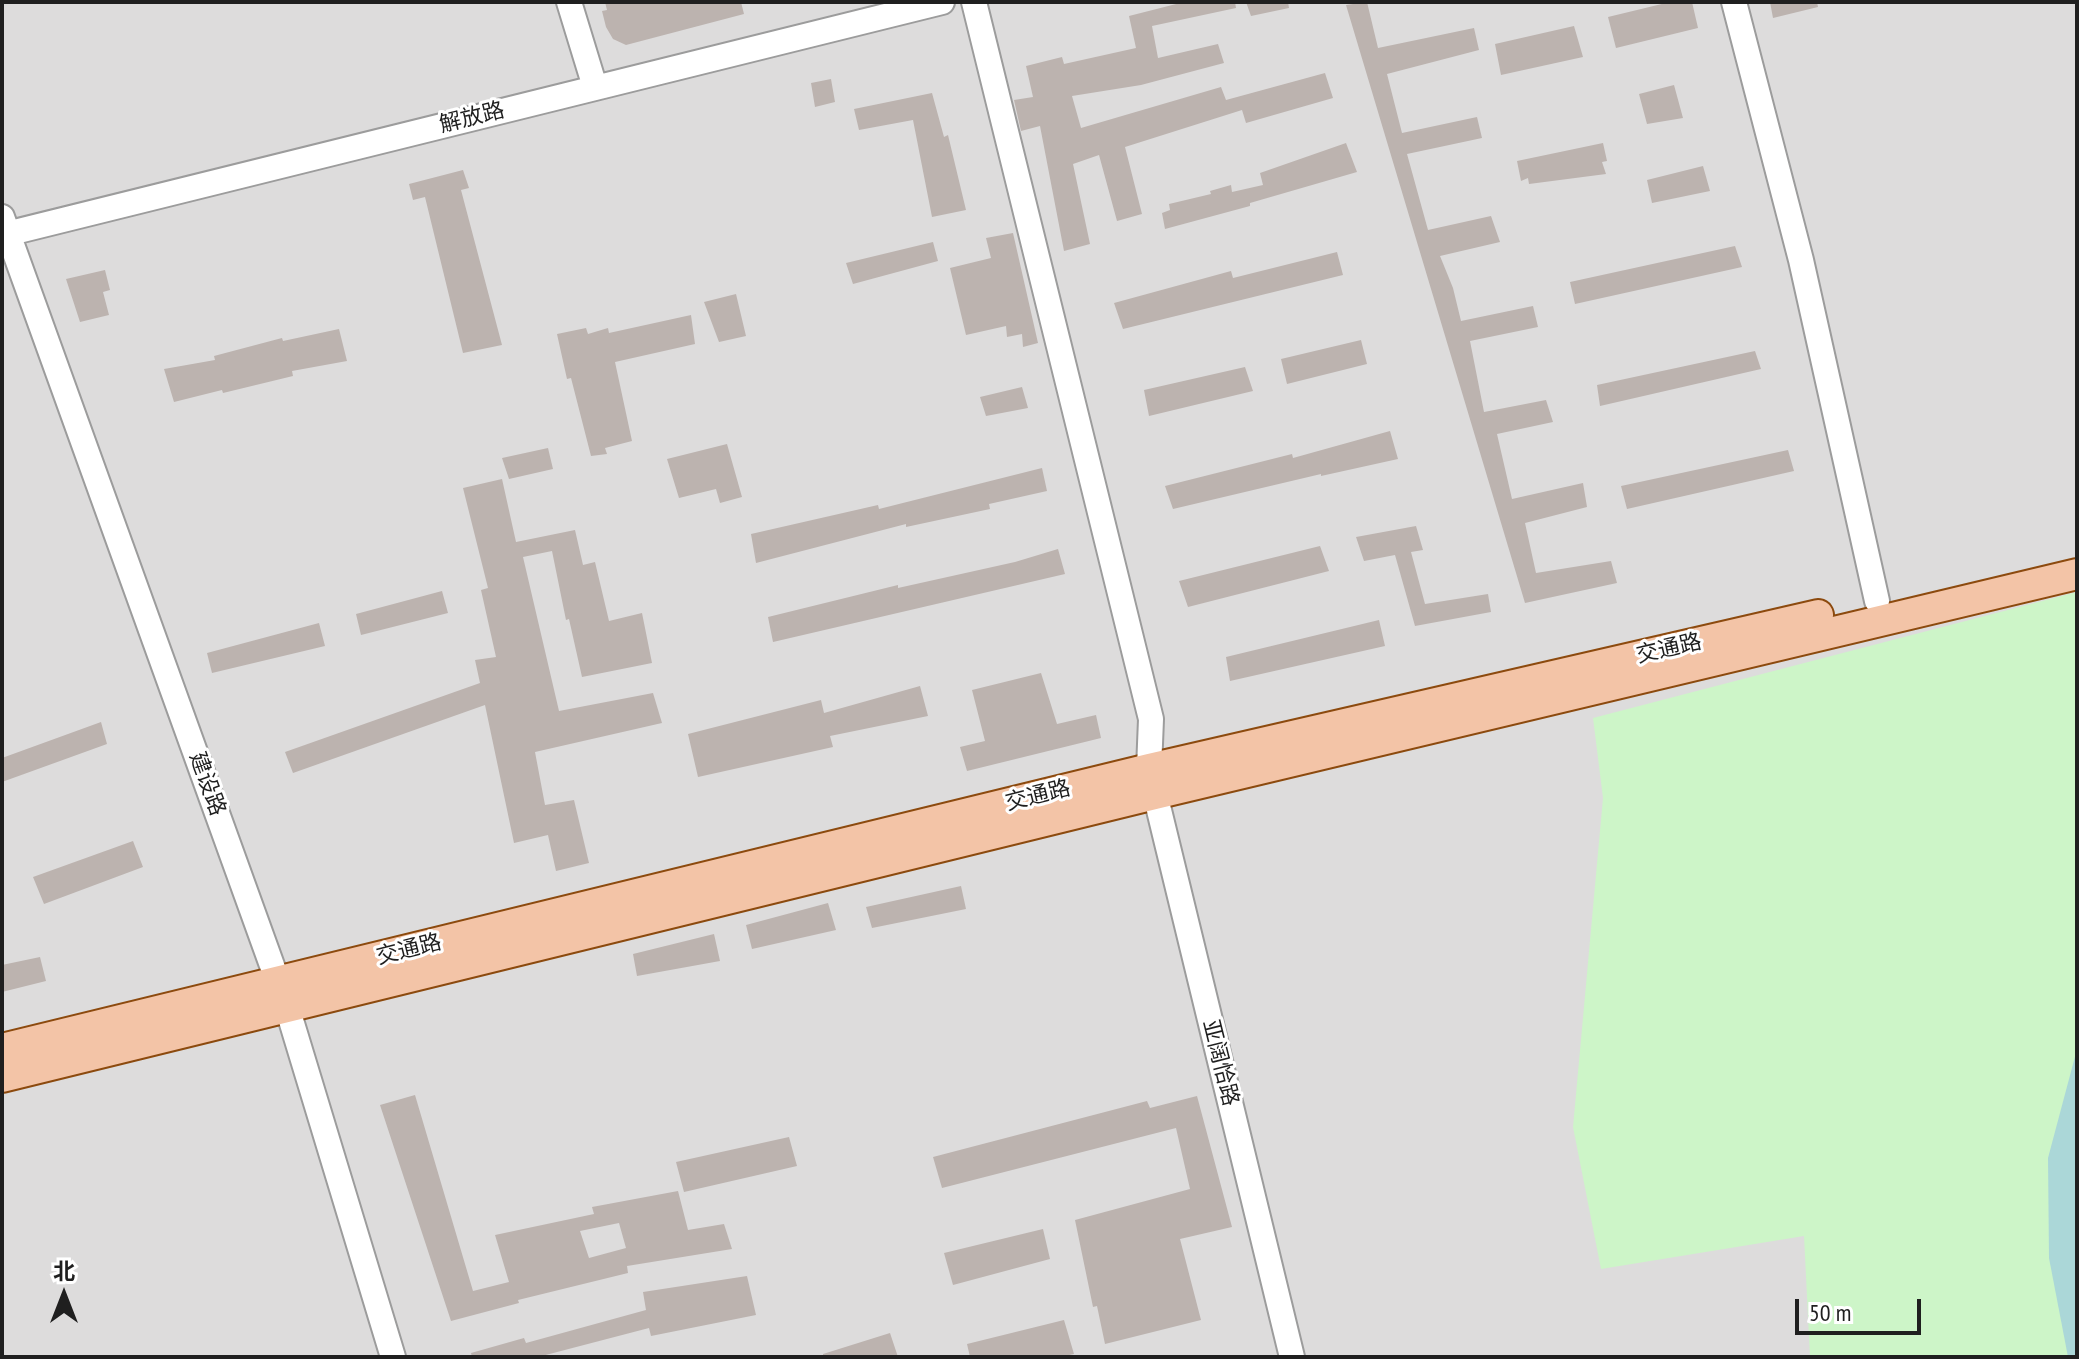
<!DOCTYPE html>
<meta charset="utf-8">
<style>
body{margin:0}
#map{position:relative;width:2079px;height:1359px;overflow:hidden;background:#efeae6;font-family:"PT Sans Narrow","Noto Sans SC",sans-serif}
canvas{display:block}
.frame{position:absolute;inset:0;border:4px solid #1f1f1f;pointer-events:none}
.north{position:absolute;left:24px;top:1255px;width:80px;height:80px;-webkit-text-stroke:6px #fff;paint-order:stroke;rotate:0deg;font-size:22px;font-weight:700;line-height:32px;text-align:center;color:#1f1f1f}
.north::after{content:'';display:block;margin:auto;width:28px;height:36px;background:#1f1f1f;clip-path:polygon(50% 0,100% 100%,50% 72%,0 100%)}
.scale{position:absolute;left:1795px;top:1299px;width:126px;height:36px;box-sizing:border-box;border:4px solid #1f1f1f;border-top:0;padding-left:10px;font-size:24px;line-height:28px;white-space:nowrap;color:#1f1f1f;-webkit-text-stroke:6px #fff;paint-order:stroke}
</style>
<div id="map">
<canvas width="2079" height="1359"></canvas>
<div class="frame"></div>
<div class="north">北</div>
<div class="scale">50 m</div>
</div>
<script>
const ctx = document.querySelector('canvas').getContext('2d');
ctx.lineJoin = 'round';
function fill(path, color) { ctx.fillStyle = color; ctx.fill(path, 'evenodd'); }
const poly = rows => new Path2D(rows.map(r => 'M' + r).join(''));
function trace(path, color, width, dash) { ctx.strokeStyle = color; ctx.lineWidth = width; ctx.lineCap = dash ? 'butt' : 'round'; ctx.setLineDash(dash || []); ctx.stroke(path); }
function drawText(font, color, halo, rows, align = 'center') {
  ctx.font = font + ' "PT Sans Narrow","Noto Sans SC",sans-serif'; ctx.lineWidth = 6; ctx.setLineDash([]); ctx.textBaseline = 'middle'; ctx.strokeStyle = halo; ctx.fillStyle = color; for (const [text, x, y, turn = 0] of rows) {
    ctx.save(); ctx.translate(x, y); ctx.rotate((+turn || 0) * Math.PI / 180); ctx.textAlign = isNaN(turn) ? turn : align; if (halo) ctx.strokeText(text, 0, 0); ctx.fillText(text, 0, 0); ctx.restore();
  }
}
fill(poly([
 [2,2,2077,2,2077,832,2021,1357,2,1357]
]), '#dddcdc');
fill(poly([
 [2077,592,2077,1357,1810,1357,1804,1236,1601,1269,1573,1127,1603,798,1593,718]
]), '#cdf5c8');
fill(poly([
 [2077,1049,2077,1357,2068,1357,2049,1258,2048,1158]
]), '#abd7d8');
fill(poly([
 [605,2,741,2,744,14,626,45,613,39,606,27,602,11,607,10],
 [1184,2,1235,2,1236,8,1152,26,1158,58,1218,44,1224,63,1141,85,1072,96,1081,128,1221,87,1226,100,1325,73,1333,98,1246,123,1242,110,1125,147,1142,214,1117,221,1099,155,1073,164,1090,244,1064,251,1040,126,1021,131,1014,100,1033,97,1026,66,1062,57,1064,64,1136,48,1129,16],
 [1246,2,1288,2,1289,8,1251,16],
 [1367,2,1378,48,1474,28,1479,50,1387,74,1402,133,1477,117,1482,138,1407,154,1428,230,1491,216,1500,242,1440,256,1453,288,1461,321,1533,306,1538,327,1470,341,1484,412,1546,400,1553,422,1497,434,1512,499,1583,483,1587,507,1525,523,1536,573,1611,561,1617,583,1525,603,1346,5],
 [1670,2,1692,2,1698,28,1616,48,1608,17],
 [1770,2,1817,2,1818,7,1773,18],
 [1574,26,1583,57,1501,75,1495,44],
 [831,79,835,102,815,107,811,83],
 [1674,85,1683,118,1647,124,1639,94],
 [932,93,944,137,948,135,966,210,932,217,913,120,859,130,854,109],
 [1346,143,1357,172,1250,203,1250,206,1165,229,1162,213,1170,210,1169,204,1211,194,1210,191,1231,185,1232,192,1263,185,1260,173],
 [1603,143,1607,161,1602,162,1606,174,1529,184,1528,178,1521,181,1517,161],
 [1703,166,1710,191,1652,203,1647,180],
 [463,170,469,188,461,190,502,345,463,353,425,197,413,200,409,184],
 [1013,233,1038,343,1023,347,1022,334,1007,337,1006,326,966,335,950,268,991,258,986,238],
 [933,242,938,261,853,284,846,263],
 [1735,246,1742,267,1575,304,1570,282],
 [1337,252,1343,275,1123,329,1114,303,1231,271,1233,278],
 [105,270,110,290,103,292,109,315,80,322,66,279],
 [736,294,746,336,719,342,704,302],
 [691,315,695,344,615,362,632,441,605,448,607,454,591,456,571,378,567,379,557,334,586,328,588,334,608,328,609,333],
 [339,329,347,361,292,371,293,376,223,393,222,390,174,402,164,369,215,360,214,356,282,338,283,341],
 [1361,340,1367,364,1287,384,1281,359],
 [1755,351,1761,369,1600,406,1597,385],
 [1245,367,1253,391,1149,416,1144,390],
 [1022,387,1028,408,986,416,980,397],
 [1390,431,1398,459,1321,476,1321,474,1173,509,1165,486,1292,454,1293,458],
 [727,444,742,497,720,503,716,489,679,498,667,459],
 [548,448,553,469,509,479,502,458],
 [1788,450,1794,471,1627,509,1621,486],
 [1042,468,1047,491,989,504,990,509,906,527,906,524,756,563,751,534,878,505,879,509],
 [502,479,516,542,575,530,583,565,595,562,609,621,642,613,652,663,582,677,569,619,566,620,552,551,523,557,559,711,653,693,662,723,535,752,545,805,574,800,589,863,556,871,548,835,514,843,485,705,293,773,285,752,480,683,475,660,496,657,481,590,488,588,463,488],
 [1416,526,1423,550,1411,552,1425,604,1488,594,1491,612,1415,626,1395,555,1364,561,1356,537],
 [1320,546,1329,571,1188,607,1179,581],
 [1058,549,1065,574,773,642,768,617,898,585,898,588,1015,562],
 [442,591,448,613,361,635,356,614],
 [1379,620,1385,646,1230,681,1226,657],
 [319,623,325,646,212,673,207,653],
 [1041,673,1057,724,1096,715,1101,738,967,771,960,747,985,741,972,690],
 [920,686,928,716,830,736,833,747,698,777,688,734,821,700,824,713],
 [101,722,107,744,2,782,2,758],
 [133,841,143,867,44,904,33,877],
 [961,886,966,909,872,928,866,907],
 [828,903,836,930,752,949,746,925],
 [714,934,720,961,637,976,633,954],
 [40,957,46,981,2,992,2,965],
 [415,1095,473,1291,509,1282,495,1235,594,1214,592,1207,678,1191,688,1230,724,1224,732,1249,627,1266,628,1273,518,1300,519,1303,451,1321,380,1105],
 [619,1223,626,1248,589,1258,580,1231],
 [1197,1096,1232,1227,1180,1239,1201,1320,1105,1344,1097,1306,1093,1307,1075,1220,1190,1189,1176,1128,942,1188,933,1157,1147,1101,1150,1108],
 [789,1137,797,1166,684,1192,676,1162],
 [1043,1229,1050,1259,953,1285,944,1253],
 [747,1276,756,1315,651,1336,649,1328,538,1357,472,1357,471,1353,524,1338,526,1343,646,1310,643,1292],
 [1064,1320,1074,1354,1060,1357,970,1357,967,1344],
 [890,1333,898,1357,823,1357,823,1354]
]), '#bcb3af');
const minor = poly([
 [569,2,595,87],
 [974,2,1151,719,1149,769,1292,1357],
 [1734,2,1801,260,1877,601],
 [2,217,287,1007,393,1357],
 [2,235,942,2]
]);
const major = poly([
 [2,1049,1149,769,1818,615],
 [2,1077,1155,794,2077,574]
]);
trace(minor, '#9c9c9c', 28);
trace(major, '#8c4a0e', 34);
trace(minor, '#fff', 24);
trace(major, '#f3c4a7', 30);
drawText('22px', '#1f1f1f', '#fff', [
 ["解放路",472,118,-14],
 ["交通路",1669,649,-13],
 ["建设路",207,784,70],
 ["交通路",1038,796,-14],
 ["交通路",409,950,-14],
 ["亚阔恰路",1220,1063,76]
]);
</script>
